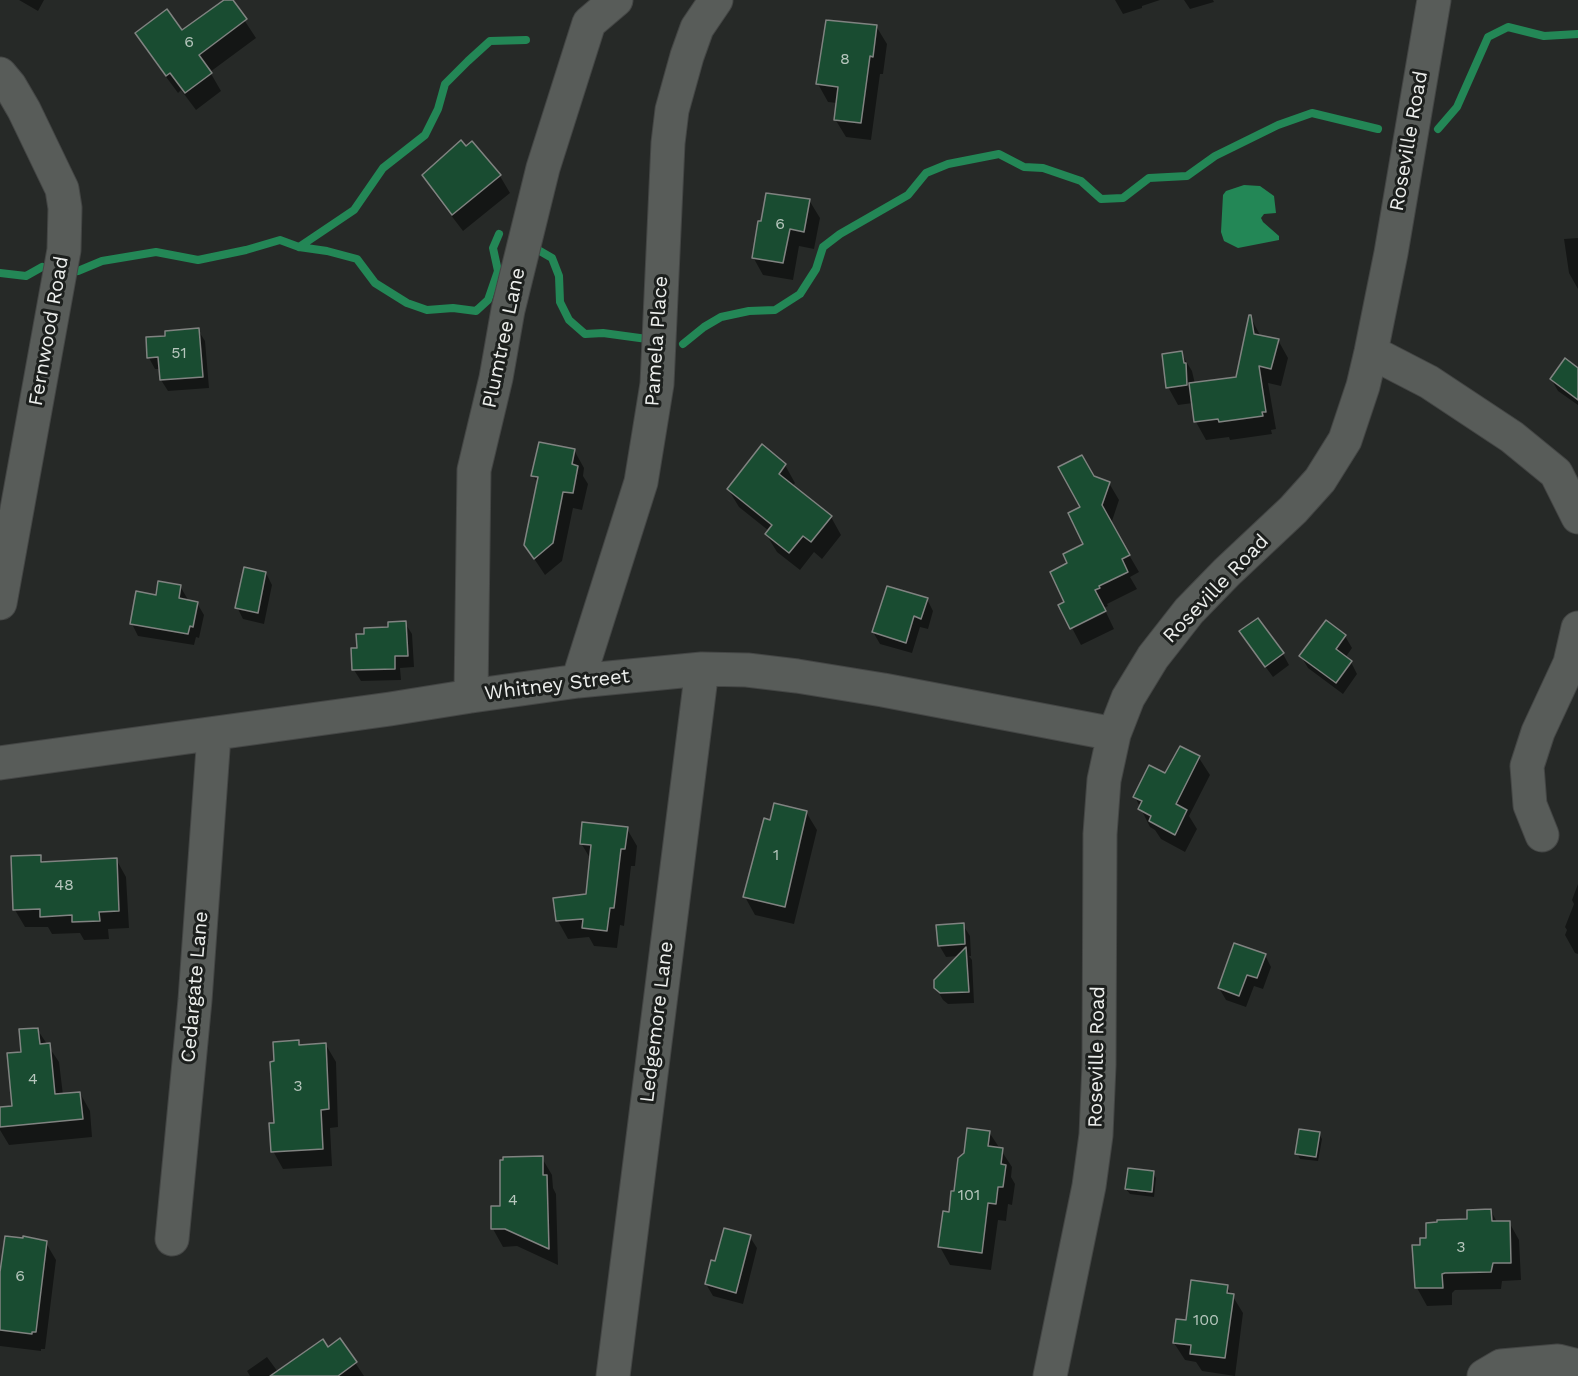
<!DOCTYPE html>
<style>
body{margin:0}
canvas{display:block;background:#262927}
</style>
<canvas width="1578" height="1376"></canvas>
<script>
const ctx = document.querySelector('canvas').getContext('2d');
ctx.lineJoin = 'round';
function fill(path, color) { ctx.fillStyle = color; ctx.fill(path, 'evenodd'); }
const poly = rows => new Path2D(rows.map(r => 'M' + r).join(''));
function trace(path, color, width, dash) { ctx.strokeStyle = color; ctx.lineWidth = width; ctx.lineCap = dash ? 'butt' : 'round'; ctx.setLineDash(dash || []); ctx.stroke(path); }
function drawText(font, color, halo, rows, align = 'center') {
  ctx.font = font + ' "Work Sans",sans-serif'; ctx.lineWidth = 6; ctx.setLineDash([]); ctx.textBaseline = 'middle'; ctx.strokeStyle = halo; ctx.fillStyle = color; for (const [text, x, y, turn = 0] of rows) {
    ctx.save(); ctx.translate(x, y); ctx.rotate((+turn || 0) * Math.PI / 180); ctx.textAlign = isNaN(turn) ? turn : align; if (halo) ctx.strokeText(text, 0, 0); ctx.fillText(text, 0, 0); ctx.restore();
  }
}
fill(poly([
 [1244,185,1260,186,1274,196,1276,213,1264,214,1261,218,1263,222,1279,236,1279,240,1238,248,1224,241,1221,232,1223,195,1226,191]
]), '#238756');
fill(poly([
 [19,0,44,0,38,11],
 [226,0,231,0,256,38,210,72,221,91,196,110,181,90,178,93,147,51,137,33,182,33],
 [1115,0,1160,0,1142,6,1142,8,1123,14],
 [1184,0,1213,0,1214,2,1190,9],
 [876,26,887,44,883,74,880,74,871,140,846,137,835,119,837,103,828,102,818,84],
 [424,175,500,176,510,193,463,231,434,193],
 [783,195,809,200,820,218,814,249,799,246,793,280,763,275,753,257,762,223],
 [1578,238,1578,289,1569,273,1564,239],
 [1250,316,1261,337,1278,340,1288,358,1281,386,1268,383,1276,429,1271,430,1272,434,1230,440,1229,437,1206,440,1196,422,1193,403,1178,405,1168,387,1181,353,1192,371,1195,384,1238,378],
 [198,330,205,341,209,388,168,391,161,380,160,369,155,369,149,358,167,337],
 [1578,369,1578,405,1558,391,1551,379],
 [574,450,584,468,583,476,588,484,582,510,573,508,562,561,545,575,525,545,538,484,533,476],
 [785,465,795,483,792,487,831,517,841,535,822,559,814,552,800,570,777,552,766,534,769,531,739,507,728,489],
 [1093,478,1109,483,1119,500,1111,524,1139,572,1130,577,1137,589,1107,604,1108,606,1104,608,1114,629,1081,645,1072,628,1066,602,1069,564,1085,545,1082,508],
 [266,573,272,585,264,624,243,619,237,607],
 [180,586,187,598,186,601,197,603,204,615,199,638,196,637,194,645,138,636,132,624,157,596],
 [927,599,933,611,928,629,920,627,912,653,880,644,873,632],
 [1326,622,1345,636,1352,648,1345,658,1351,662,1357,674,1343,694,1308,668,1301,656],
 [405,623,412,634,414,667,400,668,401,680,361,681,354,670,358,649,390,628],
 [1248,643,1283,654,1289,665,1273,677],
 [1180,748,1199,758,1210,775,1189,816,1197,829,1185,852,1161,839,1155,830,1150,827,1135,797,1166,775],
 [806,812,817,830,794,924,755,915,745,897,771,821],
 [627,829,637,846,635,866,631,866,624,926,620,925,617,948,594,946,589,937,568,939,558,921,555,899,587,895,591,860,581,843],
 [40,856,44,863,116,859,126,877,129,928,108,929,109,939,84,940,80,933,52,934,48,927,25,927,15,910],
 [1578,884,1578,954,1575,953,1565,935,1567,930,1565,927,1574,904,1572,900],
 [963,925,970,936,971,956,969,956,972,960,974,1003,948,1004,943,1000,936,988,959,956,946,957,939,945],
 [1265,955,1271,967,1263,989,1254,986,1246,1007,1226,1000,1219,988],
 [37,1029,59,1062,63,1095,80,1093,90,1111,92,1137,9,1145,0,1130,0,1110,14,1108,23,1053],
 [298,1042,301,1046,326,1045,336,1062,338,1127,330,1128,332,1166,283,1169,273,1151,275,1124],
 [989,1132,1012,1167,1011,1177,1015,1184,1012,1205,1008,1204,1006,1221,998,1220,991,1270,950,1265,940,1247,955,1192],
 [1319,1134,1322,1139,1318,1161,1300,1159,1297,1153],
 [542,1158,552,1175,553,1188,556,1194,558,1265,517,1246,503,1247,493,1229,502,1208],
 [1153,1173,1156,1178,1154,1197,1130,1194,1126,1189],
 [1491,1211,1497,1222,1509,1222,1519,1240,1521,1280,1502,1281,1501,1289,1455,1290,1452,1293,1452,1305,1427,1306,1417,1288,1422,1247,1428,1239],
 [750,1237,757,1248,743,1304,713,1296,706,1284,716,1263],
 [46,1243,56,1260,45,1349,41,1349,41,1351,0,1346,0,1285],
 [1227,1287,1243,1313,1235,1376,1202,1371,1196,1362,1185,1360,1174,1343,1187,1322],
 [340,1340,364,1376,250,1376,247,1371,267,1357,278,1372,328,1349]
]), '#0007');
trace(poly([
 [1438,129,1457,107,1488,37,1508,27,1544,36,1578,34],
 [299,247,354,210,383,168,425,135,438,109,445,84,468,61,490,41,526,40],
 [533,247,552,258,559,276,560,302,569,320,585,334,603,333,647,339],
 [78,271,102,261,156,252,198,260,246,250,280,240,299,247,327,251,357,259,375,283,407,303,427,310,453,308,476,311,488,300,498,271,493,248,499,234],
 [0,273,26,276,42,267],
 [683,344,704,327,721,317,749,311,775,310,800,294,816,269,823,247,840,234,908,195,926,173,948,164,999,154,1024,167,1043,168,1081,181,1101,199,1123,198,1149,178,1187,176,1215,156,1278,125,1312,113,1378,129]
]), '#238756', 8);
const building = poly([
 [224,0,233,0,247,19,199,55,212,73,185,93,170,73,166,76,135,33,167,9,182,30,224,0],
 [826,20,877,25,873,57,870,56,861,123,834,120,838,87,816,84,826,20],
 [461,140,466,146,472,141,501,175,452,215,422,175,461,140],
 [766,193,810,199,804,232,790,229,783,263,752,258,758,221,761,221,766,193],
 [1249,315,1251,315,1254,334,1279,339,1271,369,1259,366,1266,412,1262,412,1263,416,1219,422,1218,419,1194,422,1189,383,1236,377,1249,315],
 [199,328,203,377,160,380,158,357,147,358,146,337,165,336,165,331,199,328],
 [1182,351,1184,363,1186,363,1187,385,1166,388,1162,354,1182,351],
 [1565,358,1578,368,1578,400,1550,379,1565,358],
 [539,442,575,449,572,464,578,466,573,493,563,492,553,543,534,559,524,545,538,477,531,476,539,442],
 [762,444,786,464,779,474,832,516,811,542,803,536,789,553,765,534,772,525,727,489,762,444],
 [1082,455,1094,476,1110,482,1102,505,1130,555,1122,559,1128,572,1099,586,1100,588,1095,590,1106,611,1070,629,1058,605,1064,602,1050,572,1067,563,1063,554,1083,544,1068,513,1080,507,1058,467,1082,455],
 [244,567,266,572,258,613,235,608,244,567],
 [158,581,181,585,179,598,198,602,193,627,190,626,188,634,130,624,136,591,156,595,158,581],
 [887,586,928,598,921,619,914,616,906,643,872,632,887,586],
 [1258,618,1284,653,1265,667,1239,631,1258,618],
 [1326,620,1346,635,1336,649,1352,661,1336,683,1299,656,1326,620],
 [406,621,408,656,395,656,395,669,352,670,351,648,357,648,356,634,364,634,364,628,388,627,388,622,406,621],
 [1180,746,1200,756,1176,804,1187,810,1175,835,1149,821,1151,816,1138,809,1142,801,1133,797,1149,765,1165,773,1180,746],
 [774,803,807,811,785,907,743,897,764,818,770,820,774,803],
 [582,822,628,827,625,849,621,849,614,908,610,908,607,931,582,928,583,919,556,921,553,898,586,894,591,845,580,844,582,822],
 [41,855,41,862,117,858,119,911,99,912,100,921,72,922,72,915,40,917,40,909,13,910,11,856,41,855],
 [964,923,965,944,938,946,936,925,964,923],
 [1234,943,1266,954,1257,978,1247,975,1239,996,1218,988,1234,943],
 [966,947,969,992,940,993,934,988,934,980,966,947],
 [38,1028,40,1044,50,1043,55,1094,80,1092,83,1119,0,1127,0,1107,12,1106,7,1053,21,1052,19,1029,38,1028],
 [299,1040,299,1045,326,1043,329,1109,321,1110,323,1149,271,1152,269,1123,274,1123,270,1062,274,1061,273,1042,299,1040],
 [967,1128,990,1131,988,1146,1003,1148,1001,1164,1006,1165,1003,1187,998,1187,996,1204,988,1203,982,1253,938,1247,943,1211,949,1212,951,1191,954,1191,958,1158,964,1153,967,1128],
 [1299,1129,1320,1132,1316,1157,1295,1154,1299,1129],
 [543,1156,543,1175,547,1175,549,1249,505,1229,491,1229,491,1206,500,1206,500,1160,503,1160,503,1157,543,1156],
 [1128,1168,1154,1171,1152,1192,1125,1189,1128,1168],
 [1491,1209,1492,1221,1510,1221,1511,1263,1493,1263,1491,1272,1445,1273,1442,1274,1443,1288,1415,1288,1412,1245,1420,1245,1420,1238,1426,1238,1426,1223,1437,1222,1437,1220,1467,1219,1467,1210,1491,1209],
 [724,1228,751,1235,736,1293,705,1284,711,1260,715,1261,724,1228],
 [5,1236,23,1238,23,1236,47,1241,36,1332,32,1332,32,1334,0,1330,0,1272,5,1236],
 [1191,1280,1228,1285,1227,1293,1234,1294,1225,1358,1190,1354,1191,1345,1173,1343,1176,1319,1186,1320,1191,1280],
 [340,1338,357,1362,338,1376,270,1376,323,1339,328,1347,340,1338]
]);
fill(building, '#194c31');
trace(building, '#808381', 1.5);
const minor = poly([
 [0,74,10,86,24,110,62,189,65,208,64,250,0,603],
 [1371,352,1429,382,1512,437,1556,473,1578,517],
 [578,681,641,482,657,384,668,143,672,110,687,56,697,28,716,0],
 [471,696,474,470,496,378,508,310,543,168,589,23,616,0],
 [0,763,390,709,471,696,578,681,702,669,747,670,797,676,883,690,1114,734],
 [1542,835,1530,805,1527,766,1538,732,1570,663,1578,628],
 [172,1239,195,1000,214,735],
 [613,1376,702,669],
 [1050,1376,1089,1186,1096,1135,1099,1065,1100,834,1104,780,1114,734,1128,698,1153,657,1189,611,1227,572,1293,510,1320,480,1345,440,1363,386,1371,352,1391,253,1434,0],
 [1484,1376,1501,1366,1558,1361,1578,1366]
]);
trace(minor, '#444645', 35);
trace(minor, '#585c59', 33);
drawText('16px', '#b7c6bd', null, [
 ["6",189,42],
 ["8",845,59],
 ["6",780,224],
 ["51",179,353],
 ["1",776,855],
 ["48",64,885],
 ["4",33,1079],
 ["3",298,1086],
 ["101",969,1195],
 ["4",513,1200],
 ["3",1461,1247],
 ["6",20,1276],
 ["100",1206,1320]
]);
drawText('20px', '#eceeec', '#1c1f1d', [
 ["Roseville Road",1409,141,-80],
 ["Fernwood Road",49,331,-80],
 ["Plumtree Lane",504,338,-78],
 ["Pamela Place",657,341,-86],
 ["Roseville Road",1216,589,-46],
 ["Whitney Street",557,685,-7],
 ["Cedargate Lane",195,987,-85],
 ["Ledgemore Lane",657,1022,-83],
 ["Roseville Road",1097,1057,-89]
]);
</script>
